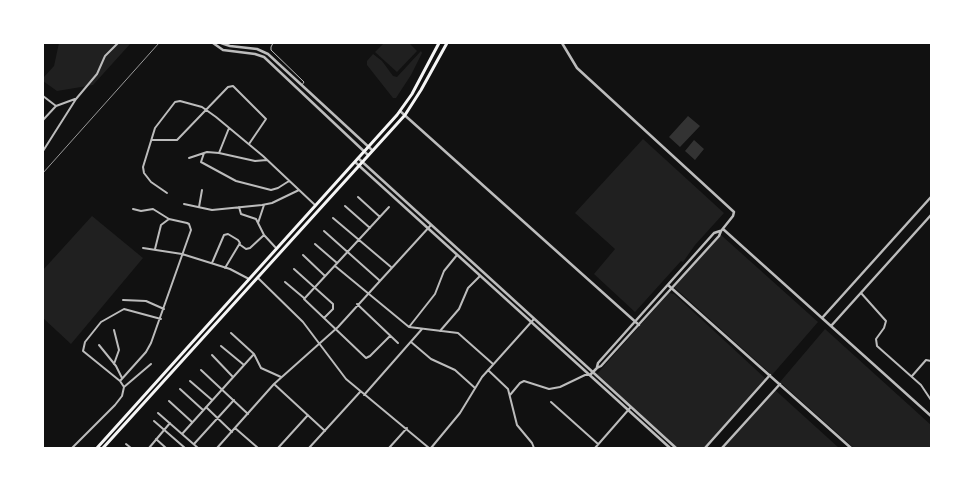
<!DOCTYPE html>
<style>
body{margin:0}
#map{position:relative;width:974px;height:491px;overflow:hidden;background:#111;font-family:"DM Sans",sans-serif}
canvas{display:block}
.frame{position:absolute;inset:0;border:44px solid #fff;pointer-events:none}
</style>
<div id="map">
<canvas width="974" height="491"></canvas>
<div class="frame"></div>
</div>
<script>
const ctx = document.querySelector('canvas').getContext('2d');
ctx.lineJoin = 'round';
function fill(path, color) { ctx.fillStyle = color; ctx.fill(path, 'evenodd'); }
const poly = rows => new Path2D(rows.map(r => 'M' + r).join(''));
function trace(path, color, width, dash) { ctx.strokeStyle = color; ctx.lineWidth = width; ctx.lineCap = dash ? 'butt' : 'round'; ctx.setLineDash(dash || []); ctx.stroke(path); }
fill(poly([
 [59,43,131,43,93,85,57,91,43,81,43,78,54,66],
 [384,43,409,43,417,51,397,72,375,52],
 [421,51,422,53,411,75,396,98,393,98,367,65,367,61,373,54,382,61,393,76,397,77],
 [643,139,724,213,695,245,683,262,681,261,635,312,594,274,615,249,575,213],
 [92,216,143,258,71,344,43,318,43,270],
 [721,235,818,322,772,375,674,287],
 [669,293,674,294,766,379,706,448,677,448,597,374],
 [825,329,931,425,931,448,854,448,780,382],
 [774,389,839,448,720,448]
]), '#202020');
fill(poly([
 [688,116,700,126,680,147,669,137],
 [694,140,704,149,695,160,685,151]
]), '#333');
trace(poly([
 [273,43,271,47,271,50,304,82,302,85]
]), '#bcbcbc', 1);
trace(poly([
 [43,96,56,106],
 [43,120,56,106,75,99],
 [152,140,177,140,228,87,233,86,266,119,249,144],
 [43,151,76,99,97,74,105,56,118,43],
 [204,153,201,162,236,181,271,190,278,188,289,181],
 [219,153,255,161,267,160],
 [189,158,207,152,219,153,229,128],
 [167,193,151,182,144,173,143,167,155,128,175,102,180,101,202,107,216,117,263,156,315,205],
 [358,197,380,217],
 [184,204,212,210,262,205,272,203,299,190],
 [345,206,370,228],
 [199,207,202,190],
 [239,207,241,214,256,219,264,235,276,248],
 [389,207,304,299,366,358,370,356,390,336],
 [333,218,391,267],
 [258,223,264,205],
 [324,231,379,280],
 [239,244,246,249,250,248,264,235],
 [315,244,337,263],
 [143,248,182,254,230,269,249,279],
 [155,249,161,225,169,219],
 [303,255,325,276],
 [212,263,224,235,228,234,238,240,240,243,225,268],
 [335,266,409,327,458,333,493,364],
 [294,269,333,304,333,309,324,318],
 [258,278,303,322,346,379,429,448],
 [285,282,304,298],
 [861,293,886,321,884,328,876,339,877,346,921,385,931,400],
 [123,300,146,301,164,309],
 [357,304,398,343],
 [409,327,435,294,444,271,457,255],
 [114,330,119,350,114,364],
 [440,331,459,309,468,288,480,276],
 [411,342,431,359,455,370,475,388],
 [99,345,116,366,122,378],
 [221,346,244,365],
 [254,354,261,368,281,377],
 [212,355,233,377],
 [201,370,248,414],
 [488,370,508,389,517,425,532,443,534,448],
 [912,376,926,360,931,361],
 [120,381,146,352,151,343,191,230,189,224,187,223,169,219,153,209,141,211,133,209],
 [190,381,212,400],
 [274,384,325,431],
 [124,387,151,364],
 [180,389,203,410],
 [364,395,422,329],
 [510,395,520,383,524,381,549,389,560,387,585,375,590,375],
 [169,401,192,422],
 [551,402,598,444],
 [206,407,232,432],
 [158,413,198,448],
 [154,421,185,448],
 [235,428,258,448],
 [182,434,254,354,231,333],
 [156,439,166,448],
 [126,444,131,448],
 [194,444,234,400],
 [72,448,115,405,122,396,124,387,120,381,83,351,85,342,101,322,124,309,161,319],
 [149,448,170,423],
 [217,448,274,384,338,327,431,225],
 [278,448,308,415],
 [309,448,360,392],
 [389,448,407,428],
 [431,448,460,413,482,377,534,319],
 [595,448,630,408]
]), '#bcbcbc', 2);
trace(poly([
 [213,43,223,50,255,54,264,57,368,155],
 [221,43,230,46,257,49,268,54,372,150],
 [562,43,577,68,734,212,733,216,721,231,719,236,601,366,597,368,590,375],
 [400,111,639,325],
 [358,158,676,448],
 [355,162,670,448],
 [723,229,931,416],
 [668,285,851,448],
 [822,318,931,197],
 [831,326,931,215],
 [597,367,598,363,714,233,720,231],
 [705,448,770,375],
 [722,448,780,384]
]), '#bcbcbc', 2.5);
trace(poly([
 [97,448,397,115,412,94,439,43],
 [103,448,405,115,421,90,447,43]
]), '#f5f5f5', 3);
trace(poly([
 [43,173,159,43]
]), '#9a9a9a', 1);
</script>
